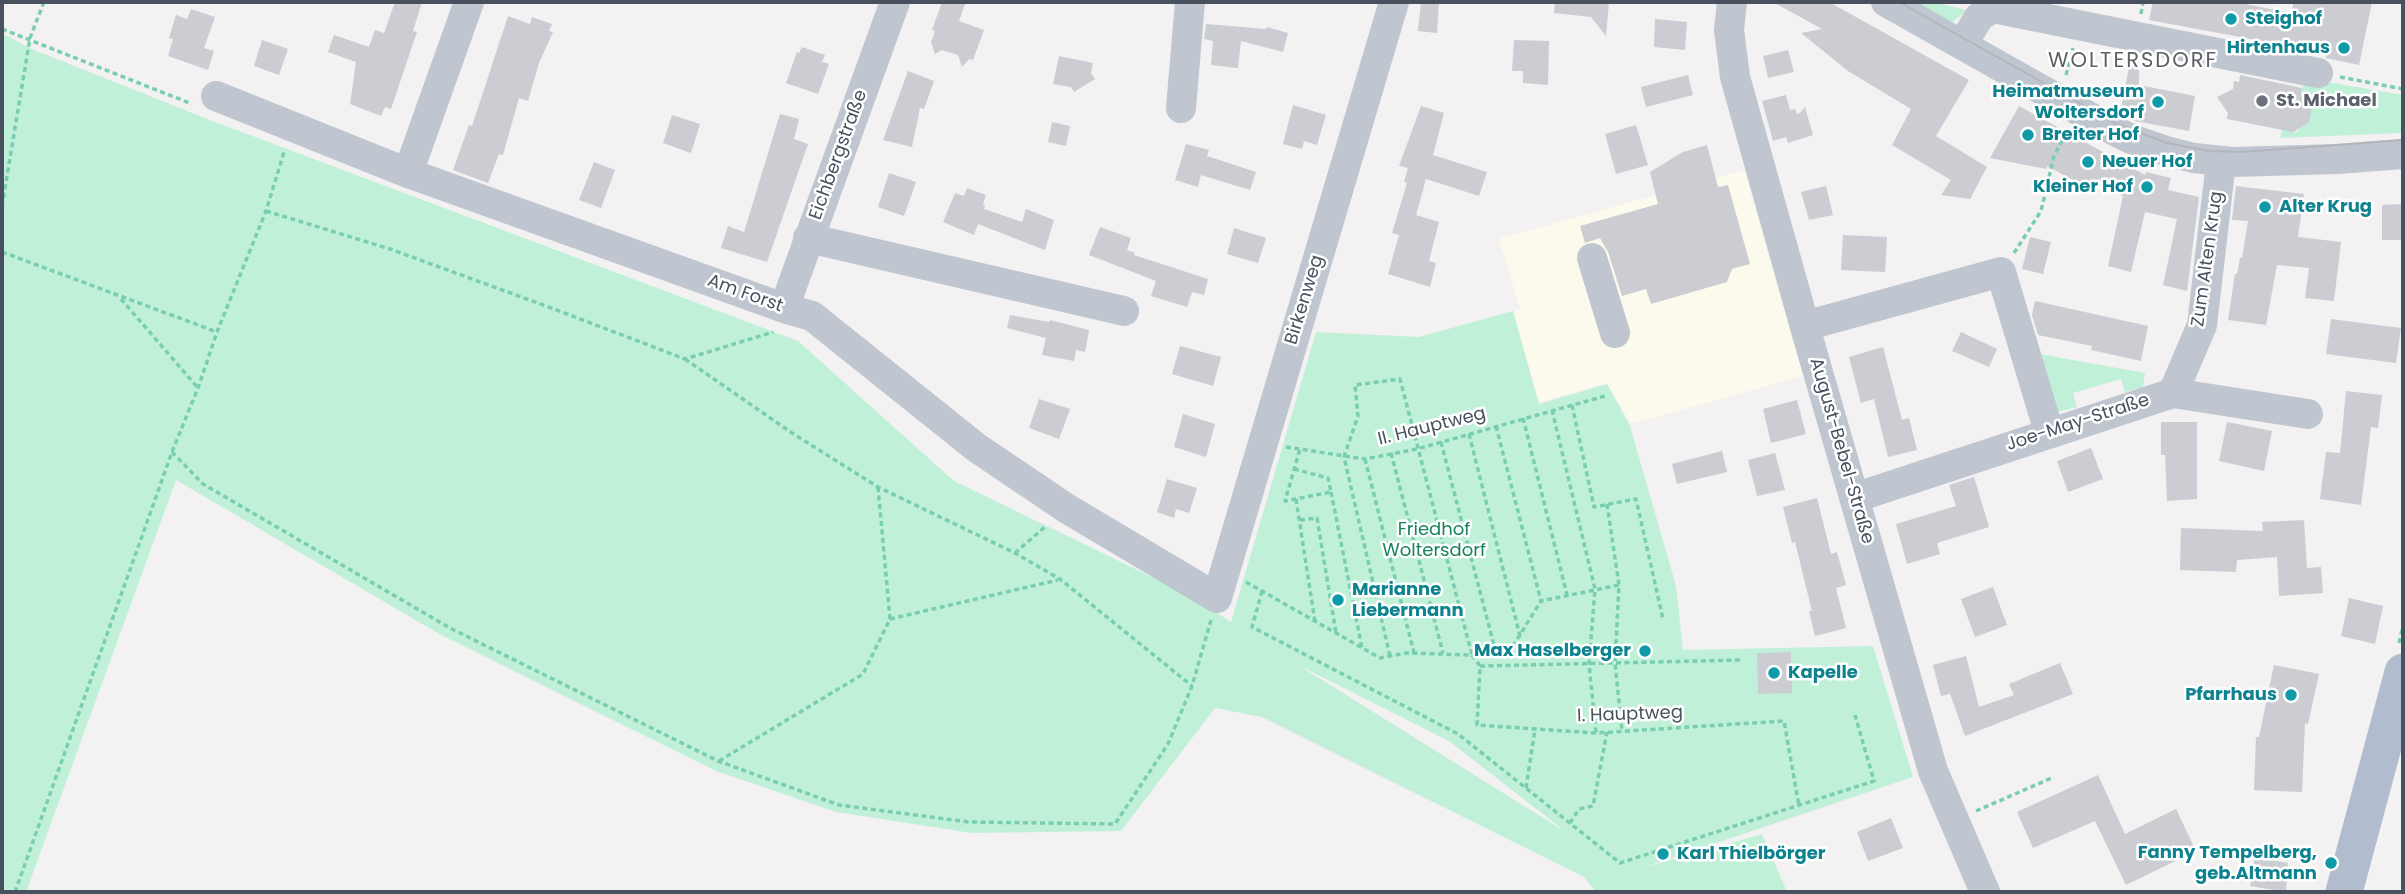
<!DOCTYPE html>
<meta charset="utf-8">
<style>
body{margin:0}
#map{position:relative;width:2405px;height:894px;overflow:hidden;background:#f3f1f1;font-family:Poppins,sans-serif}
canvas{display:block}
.frame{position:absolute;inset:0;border:4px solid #49515f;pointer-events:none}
</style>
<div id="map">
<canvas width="2405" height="894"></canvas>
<div class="frame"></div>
</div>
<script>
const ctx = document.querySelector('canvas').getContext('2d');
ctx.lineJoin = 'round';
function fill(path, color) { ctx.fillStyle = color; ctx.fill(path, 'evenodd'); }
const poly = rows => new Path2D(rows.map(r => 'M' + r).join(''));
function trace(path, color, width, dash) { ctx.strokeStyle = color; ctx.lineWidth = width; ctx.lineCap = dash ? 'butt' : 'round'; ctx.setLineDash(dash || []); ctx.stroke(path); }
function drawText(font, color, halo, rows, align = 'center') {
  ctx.font = font + ' Poppins,sans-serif'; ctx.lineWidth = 5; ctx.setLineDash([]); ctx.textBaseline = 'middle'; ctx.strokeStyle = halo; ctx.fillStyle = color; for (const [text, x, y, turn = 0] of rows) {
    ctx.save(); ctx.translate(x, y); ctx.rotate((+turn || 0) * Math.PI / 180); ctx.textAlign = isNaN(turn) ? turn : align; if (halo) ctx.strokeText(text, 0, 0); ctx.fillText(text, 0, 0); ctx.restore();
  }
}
fill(poly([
 [1744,170,1803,376,1631,424,1607,383,1539,402,1513,311,1520,309,1499,239]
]), '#fcfaec');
fill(poly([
 [1908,2,1933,2,1967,10,1950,24],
 [2,33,34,50,210,120,798,341,954,481,1191,596,1231,622,1316,332,1419,337,1513,311,1539,404,1607,384,1630,426,1676,586,1683,650,1873,646,1913,777,1639,869,1762,834,1787,892,1596,892,1584,877,1262,717,1215,708,1121,831,972,833,836,812,716,771,441,635,176,480,26,892,2,892],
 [1298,665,1449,741,1562,829,1561,829],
 [2310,79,2403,95,2403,133,2280,138,2282,129,2297,132,2299,124,2309,122,2312,109,2303,103,2304,95,2301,94,2303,84],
 [2034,353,2145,373,2143,387,2125,392,2121,379,2073,393,2077,407,2057,412]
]), '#c1f0d9');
fill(poly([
 [395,2,422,2,413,31,417,32,397,91,391,109,385,107,381,116,350,104,356,62,328,52,334,35,369,47,375,30,384,33],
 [942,2,966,2,959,21,984,30,973,60,969,59,962,67,958,55,942,50,935,54,931,42,935,31,932,30],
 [1421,2,1439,2,1437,33,1418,31],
 [1555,2,1609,2,1606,36,1591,17,1554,13],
 [1773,2,1829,2,1969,80,1936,136,1987,167,1970,199,1941,195,1951,180,1892,145,1911,109,1848,71,1801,33,1822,29],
 [2153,2,2235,2,2291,13,2294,2,2372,2,2359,65,2326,58,2325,53,2149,20],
 [191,9,215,17,204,48,214,51,208,70,168,56,173,39,169,38,176,15,187,19],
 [508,16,530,24,532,17,552,24,549,31,553,32,539,63,528,101,519,98,503,155,499,154,488,183,453,170,469,125,472,126],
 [1655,19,1687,22,1685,50,1654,47],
 [1206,24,1266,29,1267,27,1288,33,1283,52,1241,41,1238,68,1211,65,1213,41,1204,39],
 [262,40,288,49,279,75,254,66],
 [1514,40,1549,41,1548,85,1523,83,1523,71,1512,71],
 [802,47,825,55,822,62,829,64,818,94,786,83,797,52,799,53],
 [1788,50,1794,72,1768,78,1763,56],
 [1059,56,1093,63,1091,73,1095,79,1074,92,1071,87,1053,84],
 [2130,62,2139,63,2139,85,2195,96,2189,131,2135,121,2120,114],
 [908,71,934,81,924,109,920,108,912,147,883,140],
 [1688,75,1693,95,1646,107,1641,87],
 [2240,75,2302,88,2301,95,2312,109,2309,122,2293,132,2227,119,2228,113,2217,97,2233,89,2234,81,2239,82],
 [1786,95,1790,110,1795,109,1797,114,1800,113,1805,107,1813,135,1788,143,1786,137,1773,141,1762,101],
 [1293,105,1326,115,1317,145,1304,141,1302,149,1283,144],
 [1421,106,1444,113,1433,155,1487,172,1479,196,1426,179,1416,215,1439,222,1429,261,1436,263,1430,287,1388,274,1399,235,1392,233,1407,183,1404,182,1408,168,1399,166],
 [2019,106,2145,175,2146,172,2171,178,2168,190,2199,197,2187,291,2163,285,2177,219,2145,212,2131,272,2108,266,2123,196,2087,180,2084,186,2047,166,2046,169,1990,158],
 [780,114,799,119,794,139,808,144,767,262,721,248,728,226,744,232],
 [672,115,700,124,691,153,663,143],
 [1052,122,1070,126,1066,146,1048,142],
 [1636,125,1648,165,1616,174,1605,134],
 [1186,144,1209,150,1207,156,1256,172,1250,190,1201,175,1198,187,1175,180],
 [1707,145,1718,187,1728,185,1750,264,1732,269,1727,282,1651,304,1646,289,1622,296,1608,252,1600,238,1585,243,1580,226,1658,204,1650,172,1683,152],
 [594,162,615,170,601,208,579,200],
 [889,173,916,182,904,216,878,207],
 [1826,186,1833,215,1809,220,1801,192],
 [2236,186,2304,194,2298,237,2341,242,2334,301,2305,298,2309,268,2277,265,2266,325,2228,320,2235,274,2237,274,2240,258,2242,258,2248,221,2232,220],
 [967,188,986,195,983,204,985,205,984,209,1022,222,1026,209,1054,220,1045,250,978,224,974,235,943,222,955,193,964,196],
 [2403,204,2403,240,2382,240,2382,205],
 [1100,227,1131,238,1127,250,1135,253,1134,255,1208,279,1204,295,1192,292,1187,307,1151,296,1156,281,1089,255],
 [1234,228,1266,238,1258,263,1227,254],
 [1843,235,1887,237,1885,272,1841,270],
 [2030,237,2051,242,2043,274,2022,269],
 [2035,301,2148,326,2141,361,2091,350,2092,346,2038,335,2032,315],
 [1010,315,1049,322,1050,320,1089,330,1085,352,1076,350,1074,361,1042,355,1046,338,1007,328],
 [2331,319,2401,328,2396,363,2326,354],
 [1961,332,1997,349,1989,367,1952,351],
 [1180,346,1221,357,1213,386,1172,374],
 [1883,347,1902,420,1909,418,1917,450,1888,457,1874,399,1861,403,1849,357],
 [2346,391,2382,395,2378,428,2371,427,2361,505,2320,499,2326,452,2340,453],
 [1039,399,1070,409,1059,439,1029,428],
 [1797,400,1806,434,1771,443,1763,409],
 [1183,414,1215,424,1206,457,1174,447],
 [2161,422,2197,422,2197,499,2167,501,2165,455,2161,455],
 [2227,422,2272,431,2264,471,2219,461],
 [2091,448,2103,479,2068,492,2057,461],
 [1722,451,1727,472,1677,484,1672,464],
 [1775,453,1785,490,1757,496,1748,460],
 [1974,477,1989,527,1937,543,1940,554,1907,564,1896,524,1956,506,1949,485],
 [1167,479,1197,488,1189,513,1176,509,1174,518,1157,512],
 [1817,498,1831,554,1837,552,1846,585,1836,588,1846,628,1815,636,1809,611,1812,611,1795,542,1792,543,1783,507],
 [2304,520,2307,568,2321,567,2323,593,2279,596,2277,557,2237,560,2236,572,2180,570,2181,528,2263,531,2262,522],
 [1993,587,2007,625,1975,637,1961,599],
 [2349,598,2383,606,2375,644,2341,636],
 [1791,652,1792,693,1758,694,1757,653],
 [1966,656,1979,707,2014,695,2009,684,2060,663,2073,694,1965,736,1950,694,1941,696,1933,665],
 [2274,665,2319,674,2308,724,2305,723,2302,792,2254,790,2256,737,2259,737],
 [2098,775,2125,834,2176,809,2196,851,2126,885,2095,821,2033,848,2017,812],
 [1891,818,1903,848,1868,861,1857,832],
 [2255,857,2288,863,2286,892,2250,886]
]), '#cbcdd3');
trace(poly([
 [2141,14,2143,2],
 [2,29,192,104],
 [2066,75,2073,48],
 [2340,77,2403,89],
 [2,206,30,38,44,2],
 [266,211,390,249,546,306,685,359,773,332],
 [2,252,217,332],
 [2014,253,2041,211,2054,156,2066,133],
 [121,299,198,388],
 [685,359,792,433,878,487,1015,553,1060,579,1192,686],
 [1572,405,1594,507,1636,499,1663,619],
 [1552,410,1595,589,1589,664,1596,733],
 [1523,418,1567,595],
 [1496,426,1541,601],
 [1469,434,1520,636],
 [1441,442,1496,653],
 [1286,447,1365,459,1417,449,1605,396],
 [172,452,203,484,450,628,718,761,839,805,969,822,1115,824,1168,744,1192,686,1211,620],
 [1391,453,1443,653],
 [1365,459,1414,653],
 [1294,469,1328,478,1331,492,1285,501,1300,449],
 [1331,492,1362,648],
 [1296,499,1315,622],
 [1607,504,1619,585,1615,663,1622,731],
 [1300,520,1317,518,1336,633],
 [1015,553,1046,526],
 [1246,582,1380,658,1406,653,1472,655,1480,666,1477,725,1596,733,1784,721,1799,806],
 [1262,591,1252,627,1458,734,1620,863,1874,781,1855,715],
 [890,619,1058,580],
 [2399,643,2403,625],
 [1390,656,1344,457,1358,416,1355,385,1400,379,1472,655,1508,654,1541,601,1619,585],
 [1480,666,1742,660],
 [719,761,863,674,890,619,878,487],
 [1526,788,1535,729],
 [1976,811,2054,777],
 [1570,823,1579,809,1593,806,1607,732],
 [15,892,172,452,198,388,217,332,266,211,285,149]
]), '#79ceaf', 3.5, [5, 3.5]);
trace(poly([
 [1732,2,1729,30,1735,77,1807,334,1933,771,1985,892],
 [1886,2,2113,130,2131,139,2166,151,2194,158,2232,162,2337,159,2403,154],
 [1962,45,1979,17,1993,8,2318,73],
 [216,96,408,173,784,308,812,316,977,448,1066,508,1217,598,1394,2],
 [1181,108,1190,2],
 [408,173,469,2],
 [808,238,1124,311],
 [1592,258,1615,333],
 [784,308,895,2],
 [1805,326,2001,272,2049,432],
 [2173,393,2202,325,2221,162],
 [1854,498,2173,393,2308,414]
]), '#bfc6d0', 30);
trace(poly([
 [2344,892,2403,672]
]), '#b1bccf', 37);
trace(poly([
 [1899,2,2117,124,2167,143,2210,151,2242,152,2403,140]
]), '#b3b5bb', 2);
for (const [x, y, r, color] of [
 [2231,19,7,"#0f9aa8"],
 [2344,48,7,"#0f9aa8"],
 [2262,101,7,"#6b7280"],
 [2158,102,7,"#0f9aa8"],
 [2028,135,7,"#0f9aa8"],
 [2088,162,7,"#0f9aa8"],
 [2147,187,7,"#0f9aa8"],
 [2265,207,7,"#0f9aa8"],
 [1338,600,7,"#0f9aa8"],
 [1645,651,7,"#0f9aa8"],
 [1774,673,7,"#0f9aa8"],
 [2291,695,7,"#0f9aa8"],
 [1663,854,7,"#0f9aa8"],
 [2331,863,7,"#0f9aa8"]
]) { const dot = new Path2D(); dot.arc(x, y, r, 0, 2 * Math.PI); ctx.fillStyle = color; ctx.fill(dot); trace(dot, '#fff', 2.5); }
drawText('bold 18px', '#0d838f', '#fff', [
 ["Steighof",2245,19],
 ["Hirtenhaus",2330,48,"right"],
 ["Heimatmuseum",2144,92,"right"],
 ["Woltersdorf",2144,113,"right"],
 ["Breiter Hof",2042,135],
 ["Neuer Hof",2102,162],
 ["Kleiner Hof",2133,187,"right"],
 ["Alter Krug",2279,207],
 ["Marianne",1352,590],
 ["Liebermann",1352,611],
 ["Max Haselberger",1631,651,"right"],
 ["Kapelle",1788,673],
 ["Pfarrhaus",2277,695,"right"],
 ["Fanny Tempelberg,",2317,853,"right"],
 ["geb.Altmann",2317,874,"right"],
 ["Karl Thielbörger",1677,854]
], 'left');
drawText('bold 18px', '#5b616d', '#fff', [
 ["St. Michael",2276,101]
], 'left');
drawText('18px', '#49515f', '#fff', [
 ["Eichbergstraße",839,155,-70],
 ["Zum Alten Krug",2208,259,-82],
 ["Am Forst",745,294,20],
 ["Birkenweg",1305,300,-73],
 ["Joe-May-Straße",2078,423,-18],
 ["II. Hauptweg",1432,427,-14],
 ["August-Bebel-Straße",1841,451,74],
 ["I. Hauptweg",1630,715,-2]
]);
drawText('18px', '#18825b', '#fff', [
 ["Friedhof",1434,530],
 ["Woltersdorf",1434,551]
]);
ctx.letterSpacing = '2px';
drawText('21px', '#5e6066', '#fff', [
 ["WOLTERSDORF",2133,62]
]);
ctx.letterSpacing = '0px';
</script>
